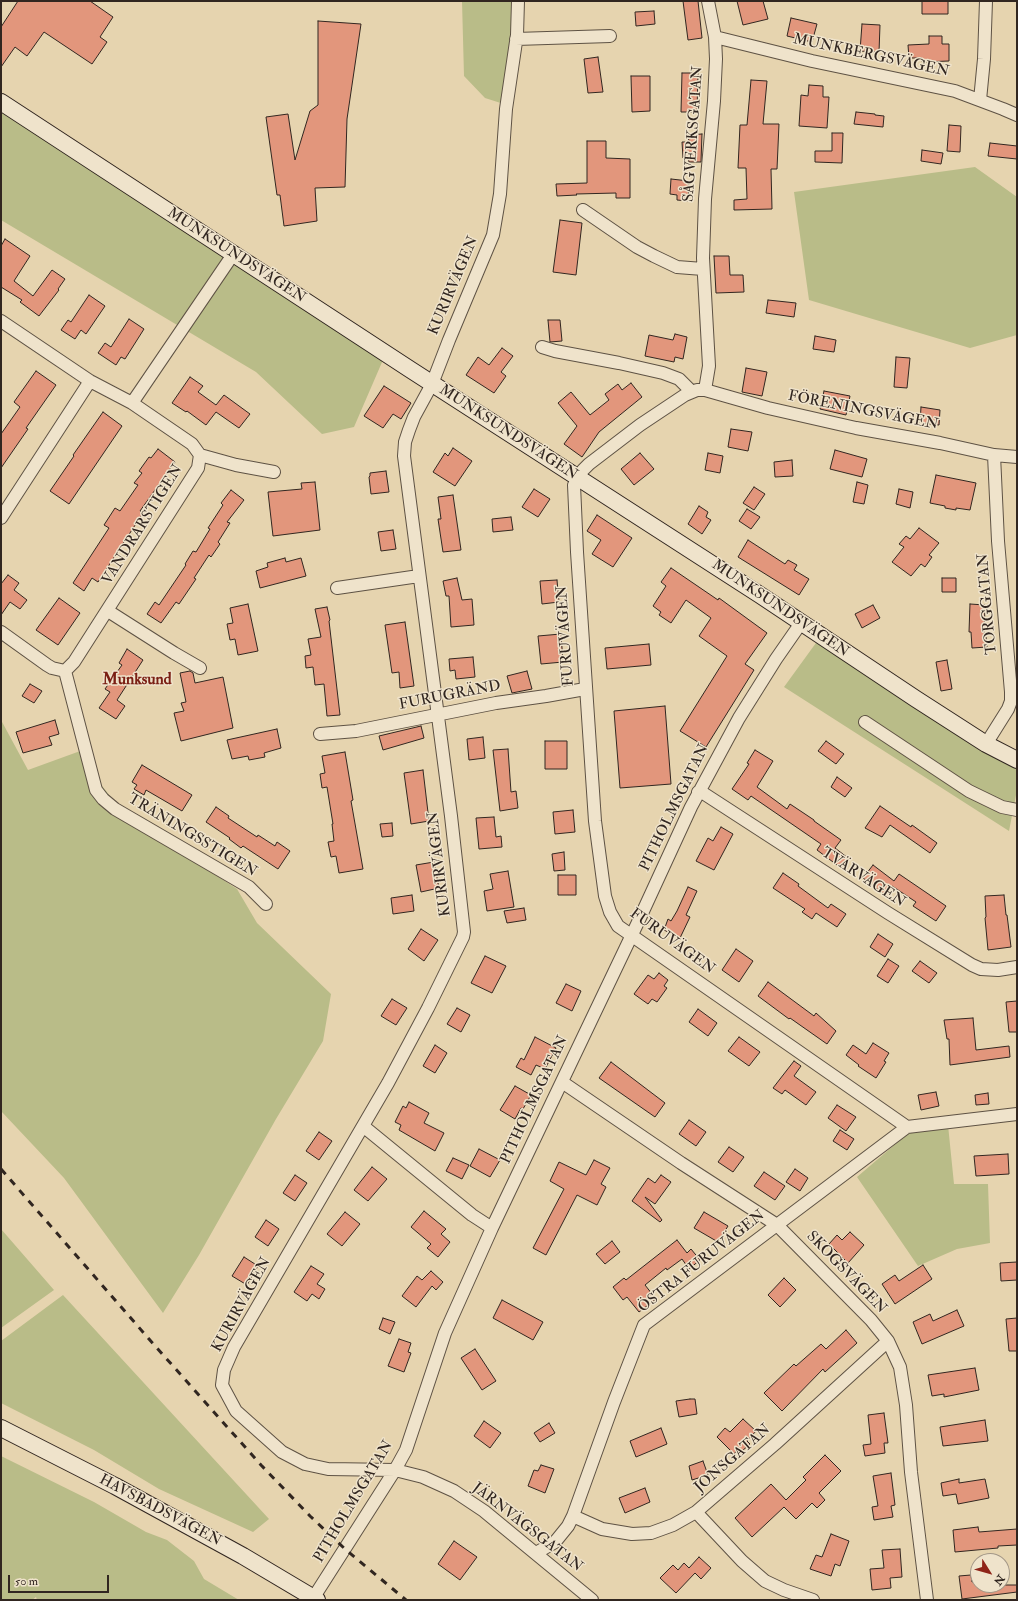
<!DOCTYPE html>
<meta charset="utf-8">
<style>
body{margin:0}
#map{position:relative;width:1018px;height:1601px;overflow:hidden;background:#e6d4af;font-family:"IM FELL Double Pica",serif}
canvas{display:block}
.frame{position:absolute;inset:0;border:2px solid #312620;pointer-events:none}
.north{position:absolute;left:970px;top:1553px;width:40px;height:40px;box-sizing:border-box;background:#efe3cb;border:1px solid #a39787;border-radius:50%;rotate:127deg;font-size:11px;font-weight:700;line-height:16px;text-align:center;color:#312620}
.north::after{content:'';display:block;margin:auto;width:14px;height:18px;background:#8f2418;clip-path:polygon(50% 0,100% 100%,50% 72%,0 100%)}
.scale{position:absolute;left:8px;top:1575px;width:101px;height:18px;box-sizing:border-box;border:2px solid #312620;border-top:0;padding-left:5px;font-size:12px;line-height:14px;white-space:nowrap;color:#312620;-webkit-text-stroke:3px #efe3cb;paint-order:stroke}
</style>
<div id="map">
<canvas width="1018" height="1601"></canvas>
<div class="frame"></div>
<div class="north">N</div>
<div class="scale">50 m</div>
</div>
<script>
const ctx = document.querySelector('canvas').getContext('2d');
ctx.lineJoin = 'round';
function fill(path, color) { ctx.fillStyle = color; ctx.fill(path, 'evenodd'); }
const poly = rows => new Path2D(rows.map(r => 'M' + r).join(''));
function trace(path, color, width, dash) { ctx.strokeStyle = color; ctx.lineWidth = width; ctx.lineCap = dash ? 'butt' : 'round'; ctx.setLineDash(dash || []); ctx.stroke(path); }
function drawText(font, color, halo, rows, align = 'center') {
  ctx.font = font + ' "IM FELL Double Pica",serif'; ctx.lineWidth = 3; ctx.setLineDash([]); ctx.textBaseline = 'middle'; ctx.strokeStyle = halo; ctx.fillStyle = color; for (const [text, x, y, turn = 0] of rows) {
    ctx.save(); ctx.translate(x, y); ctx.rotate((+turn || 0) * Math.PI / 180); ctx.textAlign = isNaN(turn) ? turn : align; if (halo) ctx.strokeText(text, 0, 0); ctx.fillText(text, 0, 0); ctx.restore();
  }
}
fill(poly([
 [462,1,517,1,507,105,485,98,464,76],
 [1,96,389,346,354,427,322,434,256,372,1,220],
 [975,167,1017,197,1017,335,970,348,809,300,794,192],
 [821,636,1017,756,1017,790,1009,831,784,687],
 [1,720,28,770,83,750,91,772,126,816,237,889,257,923,331,994,323,1041,276,1119,199,1255,163,1313,64,1178,1,1111],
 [948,1125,954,1184,988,1184,990,1243,957,1249,918,1266,857,1177,913,1129],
 [1,1229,54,1290,1,1328],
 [63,1295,269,1519,253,1532,159,1489,94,1450,1,1403,1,1341],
 [1,1456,94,1502,146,1532,167,1540,194,1561,204,1579,239,1600,37,1600,36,1597,32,1600,1,1600]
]), '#b9bc88');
const building = poly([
 [18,1,90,1,113,17,100,37,107,42,92,64,44,32,27,56,15,47,1,67,1,27,18,1],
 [683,1,698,1,702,38,688,40,683,1],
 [737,1,763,1,768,19,743,25,737,1],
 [922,1,948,1,948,14,922,14,922,1],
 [654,11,655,24,636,26,635,12,654,11],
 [791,18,817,24,812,42,787,36,791,18],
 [318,21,361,24,347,119,345,187,315,188,317,221,284,226,280,195,277,195,266,117,288,114,295,160,310,111,318,105,318,21],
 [862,24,880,25,879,52,860,51,862,24],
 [929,36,942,36,942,44,949,44,949,61,922,62,922,58,909,58,908,45,929,44,929,36],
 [598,57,603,92,588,93,584,59,598,57],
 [682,73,698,73,697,112,681,112,682,73],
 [631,76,650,76,650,111,632,112,631,76],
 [751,80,767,81,763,124,779,124,777,169,771,169,772,209,734,210,734,200,747,199,746,168,738,168,740,125,747,125,751,80],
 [809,85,823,86,823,97,829,97,827,128,799,126,801,95,808,96,809,85],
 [856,112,875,114,875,115,884,116,883,127,854,124,856,112],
 [949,125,961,126,960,152,947,151,949,125],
 [832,133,843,133,842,163,815,162,815,151,832,151,832,133],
 [702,134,701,162,689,162,688,158,683,158,682,142,689,142,688,135,702,134],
 [587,141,606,141,606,158,630,159,630,198,616,198,616,193,576,194,577,195,557,196,556,184,587,183,587,141],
 [990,143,1017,146,1017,159,988,156,990,143],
 [922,150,943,153,941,164,921,161,922,150],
 [671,179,689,181,688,201,677,200,677,195,670,194,671,179],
 [560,220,582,223,576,275,553,272,560,220],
 [5,239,30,256,14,281,33,296,52,270,65,279,58,289,59,290,39,316,20,302,22,300,1,287,1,246,5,239],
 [714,256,729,256,730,275,743,275,744,292,716,293,714,256],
 [89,295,105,306,86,334,81,330,75,339,61,330,68,320,71,322,89,295],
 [768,300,796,303,794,317,766,313,768,300],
 [129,319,144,329,125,359,121,357,116,365,98,353,105,343,111,347,129,319],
 [548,320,560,320,562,341,550,342,548,320],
 [675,334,687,337,683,359,675,357,674,362,645,356,649,335,673,340,675,334],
 [815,336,836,340,834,352,813,349,815,336],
 [502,348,513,356,501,372,506,376,494,393,466,375,478,357,489,365,502,348],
 [896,357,910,358,907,388,894,387,896,357],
 [746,368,767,372,762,396,742,392,746,368],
 [36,371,56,385,26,428,28,429,1,468,1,434,20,407,14,402,36,371],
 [190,377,203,386,198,392,216,405,224,395,250,414,239,428,216,412,206,425,187,411,186,412,172,403,190,377],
 [631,383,642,397,599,432,582,457,564,444,577,426,558,403,571,392,590,415,609,400,605,394,618,384,622,390,631,383],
 [384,386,411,403,401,419,393,414,383,428,364,416,384,386],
 [824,391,850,396,846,415,820,409,824,391],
 [921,407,940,410,939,425,920,423,921,407],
 [103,412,122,426,69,504,50,491,74,456,73,455,103,412],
 [731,429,752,432,748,451,728,447,731,429],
 [453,448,472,461,455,486,433,472,445,453,448,456,453,448],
 [158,449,175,462,140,511,143,513,98,582,92,578,84,591,73,583,109,528,104,525,115,508,120,511,138,485,134,483,142,473,139,471,149,457,151,458,158,449],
 [835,450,867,459,862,477,830,469,835,450],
 [640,453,654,469,634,485,621,469,640,453],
 [708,453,723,456,720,473,705,470,708,453],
 [792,460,793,476,775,477,774,462,792,460],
 [386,471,389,492,371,494,369,477,370,476,370,473,386,471],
 [936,475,976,483,970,510,956,508,956,510,945,508,945,506,930,503,936,475],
 [315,482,320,530,273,536,268,492,302,489,301,483,315,482],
 [857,482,868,485,864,504,853,502,857,482],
 [754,487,765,494,754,510,743,503,754,487],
 [534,489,550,499,538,517,522,507,534,489],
 [899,489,913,492,910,508,896,504,899,489],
 [231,490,244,500,227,522,230,523,218,542,220,544,211,557,209,555,194,578,196,579,179,604,176,602,161,623,147,614,155,602,159,605,186,565,185,564,193,551,196,552,210,529,208,528,223,505,221,503,231,490],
 [453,495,461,550,443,552,438,519,441,519,438,497,453,495],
 [699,506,708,512,706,517,711,520,702,534,688,524,699,506],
 [747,509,760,517,751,529,739,521,747,509],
 [597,515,632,538,613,567,592,554,601,540,587,531,597,515],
 [511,517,513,530,493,532,492,519,511,517],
 [919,528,939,543,929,555,932,557,925,567,921,564,911,576,892,562,904,547,899,544,906,536,910,539,919,528],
 [393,530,396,549,381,551,378,532,393,530],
 [748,540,785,564,788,560,797,565,794,570,809,579,799,595,738,557,748,540],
 [285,558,286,562,301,558,306,576,260,588,256,571,268,567,267,563,285,558],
 [671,568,718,600,719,598,767,633,745,664,754,670,706,747,680,731,727,656,699,636,711,618,686,600,671,623,659,615,661,612,653,606,666,586,661,582,671,568],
 [8,575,19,583,14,590,27,600,20,609,10,602,1,615,1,584,8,575],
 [457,578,462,600,472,599,474,625,451,627,449,596,446,596,443,581,457,578],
 [942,578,956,578,956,592,942,592,942,578],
 [557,580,559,602,542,604,540,581,557,580],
 [59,598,80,613,58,645,36,630,59,598],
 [248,604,258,651,238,655,235,639,230,640,227,624,233,623,230,608,248,604],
 [970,604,985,605,984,637,986,637,987,647,972,648,971,632,969,632,970,604],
 [873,605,880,618,862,628,855,614,873,605],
 [327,607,330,620,329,621,340,715,327,716,324,684,315,685,313,667,306,668,305,656,311,655,308,639,321,637,315,609,327,607],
 [405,622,414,686,400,688,399,672,392,673,385,625,405,622],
 [561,634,563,662,541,664,538,636,561,634],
 [649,644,651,665,607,669,605,648,649,644],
 [127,649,143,660,117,700,125,706,116,719,99,708,110,692,105,689,122,665,119,663,127,649],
 [473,657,475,677,456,679,455,670,450,671,449,659,473,657],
 [947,660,952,689,941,691,936,662,947,660],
 [190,671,193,673,195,683,223,677,233,728,181,741,174,713,184,711,181,703,186,702,180,673,190,671],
 [527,671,532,689,512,693,507,676,527,671],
 [30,684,42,691,34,703,22,696,30,684],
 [665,706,671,784,620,788,614,711,665,706],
 [55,720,59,734,49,737,52,745,23,753,16,732,55,720],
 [421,726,424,738,383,750,379,736,421,726],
 [277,729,281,748,264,753,265,757,249,760,248,756,232,759,227,740,277,729],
 [483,737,485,758,469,760,467,739,483,737],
 [545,741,567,741,567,769,545,769,545,741],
 [826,741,844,754,836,764,818,751,826,741],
 [508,749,511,792,516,791,518,808,500,811,493,750,508,749],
 [755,750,773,761,757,787,787,809,790,804,814,820,814,821,841,840,835,848,848,858,841,868,817,850,821,844,751,796,748,800,732,789,749,764,747,763,755,750],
 [345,752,353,800,351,801,363,869,339,873,336,856,331,857,328,842,334,841,332,824,333,824,327,787,322,788,320,774,325,773,322,756,345,752],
 [142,765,192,795,182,811,146,790,144,795,134,789,137,785,132,782,142,765],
 [423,770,429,821,411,824,404,773,423,770],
 [837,777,852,788,845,797,831,787,837,777],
 [880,806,911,827,912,825,937,843,930,853,890,825,882,837,865,828,880,806],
 [216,807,229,816,228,818,257,837,258,835,275,846,277,842,290,851,278,869,243,846,241,848,229,839,230,838,206,822,216,807],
 [573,810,575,832,555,834,553,812,573,810],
 [494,817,496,837,501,836,502,847,479,849,476,818,494,817],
 [392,823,393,836,382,837,380,824,392,823],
 [721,827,733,834,714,870,696,861,708,838,713,841,721,827],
 [564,852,565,870,554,871,552,854,564,852],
 [434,862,439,888,421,892,416,865,434,862],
 [873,865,894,881,899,874,946,906,936,921,913,906,916,902,892,886,885,895,863,878,873,865],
 [508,871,514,907,487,911,484,891,493,889,490,874,508,871],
 [783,873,799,884,798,886,828,908,831,904,846,914,837,927,816,913,812,919,802,912,805,909,773,888,783,873],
 [558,875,576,875,576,895,558,895,558,875],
 [688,887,697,891,686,915,690,917,680,938,664,930,668,919,671,921,677,911,688,887],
 [412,895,414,911,393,914,391,898,412,895],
 [1004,895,1006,915,1007,915,1011,947,988,950,985,918,986,917,985,896,1004,895],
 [524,908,526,920,507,923,504,911,524,908],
 [421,929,438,940,424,961,408,949,421,929],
 [878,934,893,944,885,957,870,947,878,934],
 [736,949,753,961,739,982,722,970,736,949],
 [485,956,506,966,492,993,471,983,485,956],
 [888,959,899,966,888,983,877,976,888,959],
 [920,961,937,973,929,983,912,971,920,961],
 [659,973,668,980,664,986,667,988,657,1002,652,999,648,1004,634,994,648,975,654,979,659,973],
 [768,982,814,1016,816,1013,836,1031,827,1044,790,1018,789,1019,758,996,768,982],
 [566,984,581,991,572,1011,556,1003,566,984],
 [392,999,407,1008,396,1025,381,1016,392,999],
 [1017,1001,1017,1032,1009,1032,1006,1002,1017,1001],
 [457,1008,470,1015,461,1032,447,1024,457,1008],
 [698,1009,717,1023,708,1036,689,1022,698,1009],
 [973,1018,976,1050,1009,1046,1010,1057,950,1065,949,1039,947,1039,944,1020,973,1018],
 [535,1037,556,1048,545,1069,536,1065,531,1075,516,1067,521,1058,524,1060,535,1037],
 [739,1037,760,1052,749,1066,728,1051,739,1037],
 [873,1043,889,1053,884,1061,886,1062,876,1078,858,1066,859,1065,846,1055,853,1045,866,1054,873,1043],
 [435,1045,447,1053,435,1073,423,1066,435,1045],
 [794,1061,801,1066,794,1076,816,1092,806,1105,785,1090,782,1094,773,1088,794,1061],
 [611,1062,665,1103,655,1117,599,1078,611,1062],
 [515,1086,531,1095,523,1109,521,1108,515,1119,500,1110,515,1086],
 [936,1092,939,1106,921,1110,918,1095,936,1092],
 [988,1093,989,1104,976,1105,975,1095,988,1093],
 [409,1102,429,1113,424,1123,444,1133,435,1151,399,1130,401,1125,395,1122,403,1106,406,1108,409,1102],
 [837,1105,856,1117,846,1131,828,1118,837,1105],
 [689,1120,706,1132,696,1146,679,1134,689,1120],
 [840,1130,854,1139,847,1150,833,1141,840,1130],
 [319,1132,332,1141,319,1160,306,1151,319,1132],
 [729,1147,744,1157,733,1172,718,1162,729,1147],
 [479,1149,500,1160,490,1177,470,1166,479,1149],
 [1008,1154,1009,1174,976,1176,974,1156,1008,1154],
 [453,1158,469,1165,462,1179,446,1171,453,1158],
 [594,1160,610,1168,601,1184,606,1187,597,1205,577,1195,546,1255,533,1248,564,1189,550,1181,559,1162,586,1175,594,1160],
 [372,1167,387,1179,368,1201,354,1190,372,1167],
 [795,1169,808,1178,800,1191,786,1182,795,1169],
 [764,1172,785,1186,775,1200,754,1186,764,1172],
 [295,1175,307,1183,295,1201,283,1193,295,1175],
 [661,1175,671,1182,655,1204,645,1197,662,1220,660,1222,632,1201,648,1178,655,1183,661,1175],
 [424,1211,446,1229,441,1234,450,1242,438,1257,427,1248,431,1244,411,1227,424,1211],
 [345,1212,360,1224,342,1246,327,1234,345,1212],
 [704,1212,728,1226,718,1242,694,1228,704,1212],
 [266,1220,279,1229,268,1246,255,1237,266,1220],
 [850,1232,864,1245,848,1263,829,1244,837,1235,842,1240,850,1232],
 [677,1240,687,1253,691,1249,700,1260,689,1269,682,1259,667,1270,666,1268,645,1285,656,1299,639,1312,627,1297,623,1300,613,1287,624,1278,626,1280,677,1240],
 [612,1241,620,1252,605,1264,596,1254,612,1241],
 [244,1257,258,1266,247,1285,232,1276,244,1257],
 [1017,1262,1017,1280,1001,1281,1000,1263,1017,1262],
 [923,1265,932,1279,895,1304,882,1284,895,1275,899,1281,923,1265],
 [311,1266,324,1274,317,1284,325,1289,319,1299,312,1294,307,1301,294,1292,311,1266],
 [431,1271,443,1282,436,1290,432,1286,416,1307,402,1296,417,1276,422,1280,431,1271],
 [784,1278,796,1290,780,1307,768,1295,784,1278],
 [502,1300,543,1322,533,1340,493,1318,502,1300],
 [957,1310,964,1326,922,1344,913,1322,930,1314,933,1321,957,1310],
 [383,1318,395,1322,390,1334,379,1329,383,1318],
 [1017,1318,1017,1351,1009,1351,1006,1319,1017,1318],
 [846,1330,857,1343,825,1372,823,1369,782,1411,764,1393,794,1364,796,1366,821,1344,826,1349,846,1330],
 [399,1339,411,1343,408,1352,411,1353,404,1372,388,1366,399,1339],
 [475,1349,496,1381,482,1390,461,1358,475,1349],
 [975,1368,979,1390,944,1397,944,1394,932,1396,928,1375,975,1368],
 [690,1399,695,1399,697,1414,679,1417,676,1401,690,1399],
 [884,1413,888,1443,884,1443,885,1453,865,1456,863,1445,871,1444,868,1415,884,1413],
 [743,1419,756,1431,747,1441,750,1444,742,1451,739,1448,734,1454,717,1437,725,1428,730,1432,743,1419],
 [985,1420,988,1441,943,1446,940,1427,985,1420],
 [484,1421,501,1433,490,1448,474,1436,484,1421],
 [549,1423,555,1433,540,1442,534,1433,549,1423],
 [661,1428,667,1444,636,1457,630,1441,661,1428],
 [825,1455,841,1471,819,1493,825,1500,817,1508,812,1503,796,1519,784,1507,752,1537,735,1518,771,1484,786,1500,806,1480,803,1477,825,1455],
 [703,1461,708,1475,692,1480,689,1466,703,1461],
 [541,1465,554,1469,545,1493,528,1486,534,1470,538,1471,541,1465],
 [891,1473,895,1505,891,1506,893,1517,874,1520,872,1507,878,1506,873,1476,891,1473],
 [959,1479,959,1483,985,1479,989,1498,958,1504,956,1494,943,1496,941,1483,959,1479],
 [645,1488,650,1502,625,1513,619,1498,645,1488],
 [978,1527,979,1532,1017,1529,1017,1545,998,1546,998,1548,955,1552,953,1530,978,1527],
 [831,1534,849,1541,840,1566,835,1564,831,1576,810,1569,816,1555,822,1557,831,1534],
 [454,1541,477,1557,460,1580,438,1564,454,1541],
 [900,1549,902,1577,890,1578,891,1588,872,1590,870,1569,884,1568,882,1550,900,1549],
 [699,1557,711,1568,701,1579,695,1573,676,1593,660,1578,673,1565,678,1570,684,1563,689,1568,699,1557],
 [971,1575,972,1582,978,1581,978,1585,1017,1585,1017,1592,962,1599,959,1576,971,1575]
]);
fill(building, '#e2967c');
trace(building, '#312620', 1);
const street = poly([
 [518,1,517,35,506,109,500,194,493,235,449,340,432,384,414,417,409,430,405,442,404,456,451,816,464,932,463,937,428,1008,388,1083,234,1347,224,1370,222,1385,236,1411,282,1452,305,1464,328,1469,395,1470,423,1477,454,1491,484,1511,592,1600],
 [708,1,715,37,716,59,714,101,705,199,703,258,709,366,705,390,697,390,685,395,640,425,589,464,583,470,574,485,577,552,595,821,605,896,610,912,618,926,907,1127,1017,1114],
 [715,37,812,61,955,91,1003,109,1017,115],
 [516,39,610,36],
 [980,100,984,59,986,1],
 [583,210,637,247,654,256,677,267,703,269],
 [1,321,90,381,132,403,192,444,200,455,198,468,74,662,65,671,52,668,47,665,1,632],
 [542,347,555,351,619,363,663,373,679,379,692,392],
 [705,390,768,408,856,428,940,443,994,455,1017,457],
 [132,403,234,253],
 [200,455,236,465,274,472],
 [1,518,90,381],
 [337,588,419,576],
 [108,611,174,653,200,668],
 [65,671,96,790,103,799,115,809,249,887,266,904],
 [865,722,969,791,1002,807,1017,810],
 [320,734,356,731,496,703,546,696,585,689],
 [986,744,1008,709,1011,701,1011,692,998,541,994,455],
 [698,792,703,793,888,913,972,965,981,969,998,970,1017,967],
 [562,1082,681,1163,777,1225,871,1320,888,1341,900,1367,906,1405,911,1472,927,1600],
 [363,1126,472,1215,492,1228],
 [696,1512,742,1561,765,1581,784,1590,813,1600],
 [573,1516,602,1529,632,1534,651,1533,673,1525,696,1512,775,1444,888,1341],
 [536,1553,555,1542,568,1526,573,1516,614,1402,644,1325,907,1127],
 [312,1600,395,1470,406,1450,445,1333,492,1228,639,920,691,807,739,718,776,659,801,623]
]);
const secondary = poly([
 [1,102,411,370,760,595,916,699,986,744,1017,760],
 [1,1428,115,1486,243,1556,317,1600]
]);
trace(street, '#5e5244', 14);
trace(secondary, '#312620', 18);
trace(street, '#efe3cb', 12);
trace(secondary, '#efe3cb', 16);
trace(poly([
 [1,1169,149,1339,261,1465,310,1516,345,1549,406,1600]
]), '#312620', 3, [7, 7]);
drawText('15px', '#312620', '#efe3cb', [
 ["MUNKBERGSVÄGEN",871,56,12],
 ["SÅGVERKSGATAN",694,134,-86],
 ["MUNKSUNDSVÄGEN",236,256,33],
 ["KURIRVÄGEN",454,286,-67],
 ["FÖRENINGSVÄGEN",863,411,11],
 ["MUNKSUNDSVÄGEN",508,433,33],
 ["VANDRARSTIGEN",143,525,-58],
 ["TORGGATAN",988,604,-95],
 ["MUNKSUNDSVÄGEN",780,609,34],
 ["FURUVÄGEN",566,636,-94],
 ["FURUGRÄND",450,696,-11],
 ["PITHOLMSGATAN",675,808,-64],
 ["TRÄNINGSSTIGEN",192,836,31],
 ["KURIRVÄGEN",440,864,-97],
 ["TVÄRVÄGEN",863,878,33],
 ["FURUVÄGEN",672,942,36],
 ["PITHOLMSGATAN",535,1100,-65],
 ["ÖSTRA FURUVÄGEN",702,1262,-38],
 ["SKOGSVÄGEN",846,1273,46],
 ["KURIRVÄGEN",242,1305,-61],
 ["JONSGATAN",733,1459,-41],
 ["PITHOLMSGATAN",354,1502,-59],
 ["HAVSBADSVÄGEN",160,1511,28],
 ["JÄRNVÄGSGATAN",527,1528,38]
]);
drawText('bold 16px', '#7a1f14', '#efe3cb', [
 ["Munksund",137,681]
]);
</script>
